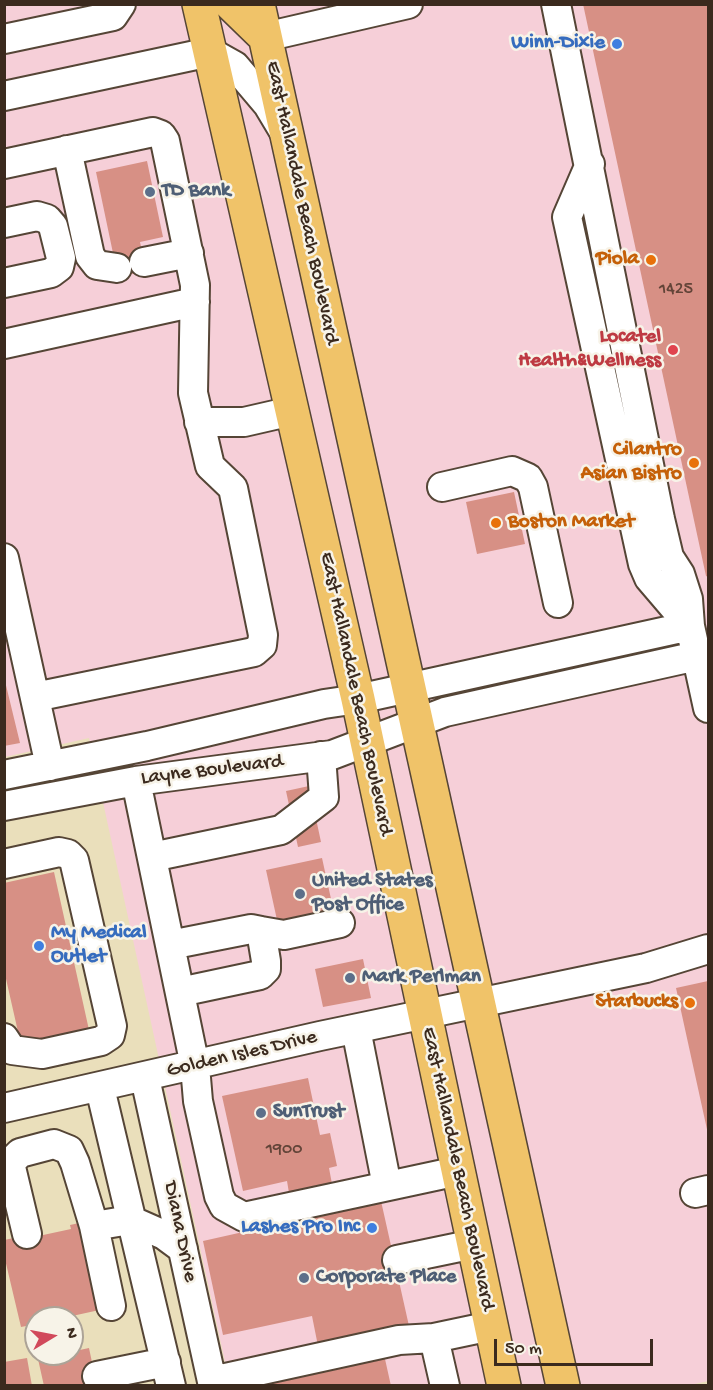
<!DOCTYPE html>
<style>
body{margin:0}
#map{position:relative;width:713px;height:1390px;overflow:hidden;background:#eadfbb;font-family:"Gochi Hand",sans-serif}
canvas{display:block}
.frame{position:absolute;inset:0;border:6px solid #3b2a1e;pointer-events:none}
.north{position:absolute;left:24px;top:1306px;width:60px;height:60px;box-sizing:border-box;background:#f7f3e8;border:2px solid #aca397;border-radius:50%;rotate:80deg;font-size:16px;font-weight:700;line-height:24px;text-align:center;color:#3b2a1e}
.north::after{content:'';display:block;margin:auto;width:21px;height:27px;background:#d1495b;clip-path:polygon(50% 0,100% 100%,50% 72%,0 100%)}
.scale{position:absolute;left:494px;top:1339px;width:159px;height:27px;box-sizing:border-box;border:3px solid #3b2a1e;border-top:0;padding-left:8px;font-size:18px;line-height:21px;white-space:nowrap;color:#3b2a1e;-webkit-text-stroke:4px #f7f3e8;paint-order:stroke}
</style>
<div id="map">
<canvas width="713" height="1390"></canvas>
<div class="frame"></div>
<div class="north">N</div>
<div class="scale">50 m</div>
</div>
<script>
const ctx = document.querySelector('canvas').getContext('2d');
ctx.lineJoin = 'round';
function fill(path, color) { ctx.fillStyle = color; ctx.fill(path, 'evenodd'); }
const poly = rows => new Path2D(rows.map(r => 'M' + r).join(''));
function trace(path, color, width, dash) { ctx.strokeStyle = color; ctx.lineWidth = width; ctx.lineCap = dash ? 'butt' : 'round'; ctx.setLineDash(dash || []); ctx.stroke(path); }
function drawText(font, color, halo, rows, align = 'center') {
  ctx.font = font + ' "Gochi Hand",sans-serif'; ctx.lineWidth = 5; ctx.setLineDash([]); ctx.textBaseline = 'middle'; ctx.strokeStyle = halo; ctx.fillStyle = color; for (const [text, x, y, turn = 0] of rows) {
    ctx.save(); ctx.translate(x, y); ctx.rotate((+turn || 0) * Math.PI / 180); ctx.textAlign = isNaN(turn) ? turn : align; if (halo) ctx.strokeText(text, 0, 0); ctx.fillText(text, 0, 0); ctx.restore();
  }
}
fill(poly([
 [4,5,708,5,708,1381,686,1386,230,1385,89,738,5,757]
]), '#f6cfd8');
fill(poly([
 [583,4,708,4,708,577,706,576],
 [147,161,163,237,140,242,146,271,118,277,96,172],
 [514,492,525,544,477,554,466,502],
 [4,677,20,743,4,746],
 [309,786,321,842,298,847,286,791],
 [322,858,335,917,279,929,266,870],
 [54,872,89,1030,21,1045,4,970,4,883],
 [363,959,371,998,323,1007,315,969],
 [708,981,708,1134,676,988],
 [308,1078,320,1135,330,1133,337,1166,329,1168,332,1184,289,1193,287,1181,243,1191,222,1096],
 [381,1201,409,1326,318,1346,312,1316,223,1335,203,1241],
 [84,1222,104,1309,63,1318,36,1318,36,1324,21,1327,4,1255,4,1240,19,1237,20,1240,71,1229,70,1225],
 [89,1348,97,1386,44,1386,38,1359],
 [383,1350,391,1386,250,1386],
 [27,1358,32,1386,4,1386,4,1362]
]), '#d79085');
const minor = poly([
 [556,4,660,519,669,557,680,574,688,599,690,626,708,708],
 [265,37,408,4],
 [4,39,113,16,121,4],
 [4,96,210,52,235,66,268,105,283,130],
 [67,150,90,256,97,265,117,268],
 [4,164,153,132,161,135,165,141,195,285,193,393,210,466,233,488,263,635,262,645,254,652,35,697],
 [590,164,567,217,643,564,649,578,690,626],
 [4,223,37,216,47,219,53,226,61,258,59,267,51,273,4,283],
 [144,262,189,253],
 [4,344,195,302],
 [199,422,244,422,292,411],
 [442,487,512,471,528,478,533,487,558,603],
 [4,558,50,766],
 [4,775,147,746,324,704,358,699,690,626],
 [136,781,195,1066,198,1101,219,1196,224,1206,244,1217,458,1171],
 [4,806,136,781,332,755,445,712,697,656],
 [152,857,281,830,324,797,321,756],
 [4,864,59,852,68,854,74,860,112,1026,110,1035,101,1041,42,1054,12,1050,4,1038],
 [261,931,284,935,340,923],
 [170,945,251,929,261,931,266,961,266,969,260,975,180,992],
 [356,1029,387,1186],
 [145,1078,213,1386],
 [100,1088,171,1386],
 [4,1108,320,1036,646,968,708,949],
 [695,1193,708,1190],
 [27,1234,10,1163,20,1153,54,1144,69,1150,75,1163,94,1226],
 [397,1260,474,1244],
 [111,1306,94,1226,130,1220,164,1235,183,1249],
 [434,1338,445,1386],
 [97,1376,166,1362],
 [212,1381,399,1340,434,1338,491,1326]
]);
const major = poly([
 [199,4,358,699,504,1386],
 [231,4,265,37],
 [258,4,563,1386]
]);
trace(minor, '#554536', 32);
trace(major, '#554536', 36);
trace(minor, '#fff', 28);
trace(major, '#f0c369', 33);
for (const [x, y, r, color] of [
 [617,44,6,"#3f7fe0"],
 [150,192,6,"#5c6f8a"],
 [651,260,6,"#e8710a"],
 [673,350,6,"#e0444e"],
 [694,463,6,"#e8710a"],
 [496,523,6,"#e8710a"],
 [300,894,6,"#5c6f8a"],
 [39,946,6,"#3f7fe0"],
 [350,978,6,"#5c6f8a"],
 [690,1003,6,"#e8710a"],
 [261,1113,6,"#5c6f8a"],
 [372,1228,6,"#3f7fe0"],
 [304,1278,6,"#5c6f8a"]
]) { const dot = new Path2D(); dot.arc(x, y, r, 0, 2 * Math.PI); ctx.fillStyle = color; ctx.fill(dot); trace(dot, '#f7f3e8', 2); }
drawText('18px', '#624438', null, [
 ["1425",676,290],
 ["1900",284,1150]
]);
drawText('bold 21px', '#366cbe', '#f7f3e8', [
 ["Winn-Dixie",605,44],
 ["My Medical",51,934,"left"],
 ["Outlet",51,958,"left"],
 ["Lashes Pro Inc",360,1228]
], 'right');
drawText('bold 21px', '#4e5e75', '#f7f3e8', [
 ["TD Bank",162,192],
 ["United States",312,882],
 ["Post Office",312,906],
 ["Mark Perlman",362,978],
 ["SunTrust",273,1113],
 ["Corporate Place",316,1278]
], 'left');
drawText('21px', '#3b2a1e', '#f7f3e8', [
 ["East Hallandale Beach Boulevard",301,203,78],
 ["East Hallandale Beach Boulevard",355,694,78],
 ["Layne Boulevard",212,771,-7],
 ["Golden Isles Drive",242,1055,-13],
 ["East Hallandale Beach Boulevard",457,1169,78],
 ["Diana Drive",179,1232,78]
]);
drawText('bold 21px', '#c56008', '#f7f3e8', [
 ["Piola",639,260],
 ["Cilantro",682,451],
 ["Asian Bistro",682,475],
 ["Boston Market",508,523,"left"],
 ["Starbucks",678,1003]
], 'right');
drawText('bold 21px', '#be3a42', '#f7f3e8', [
 ["Locatel",661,338],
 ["Health&Wellness",661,362]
], 'right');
</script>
